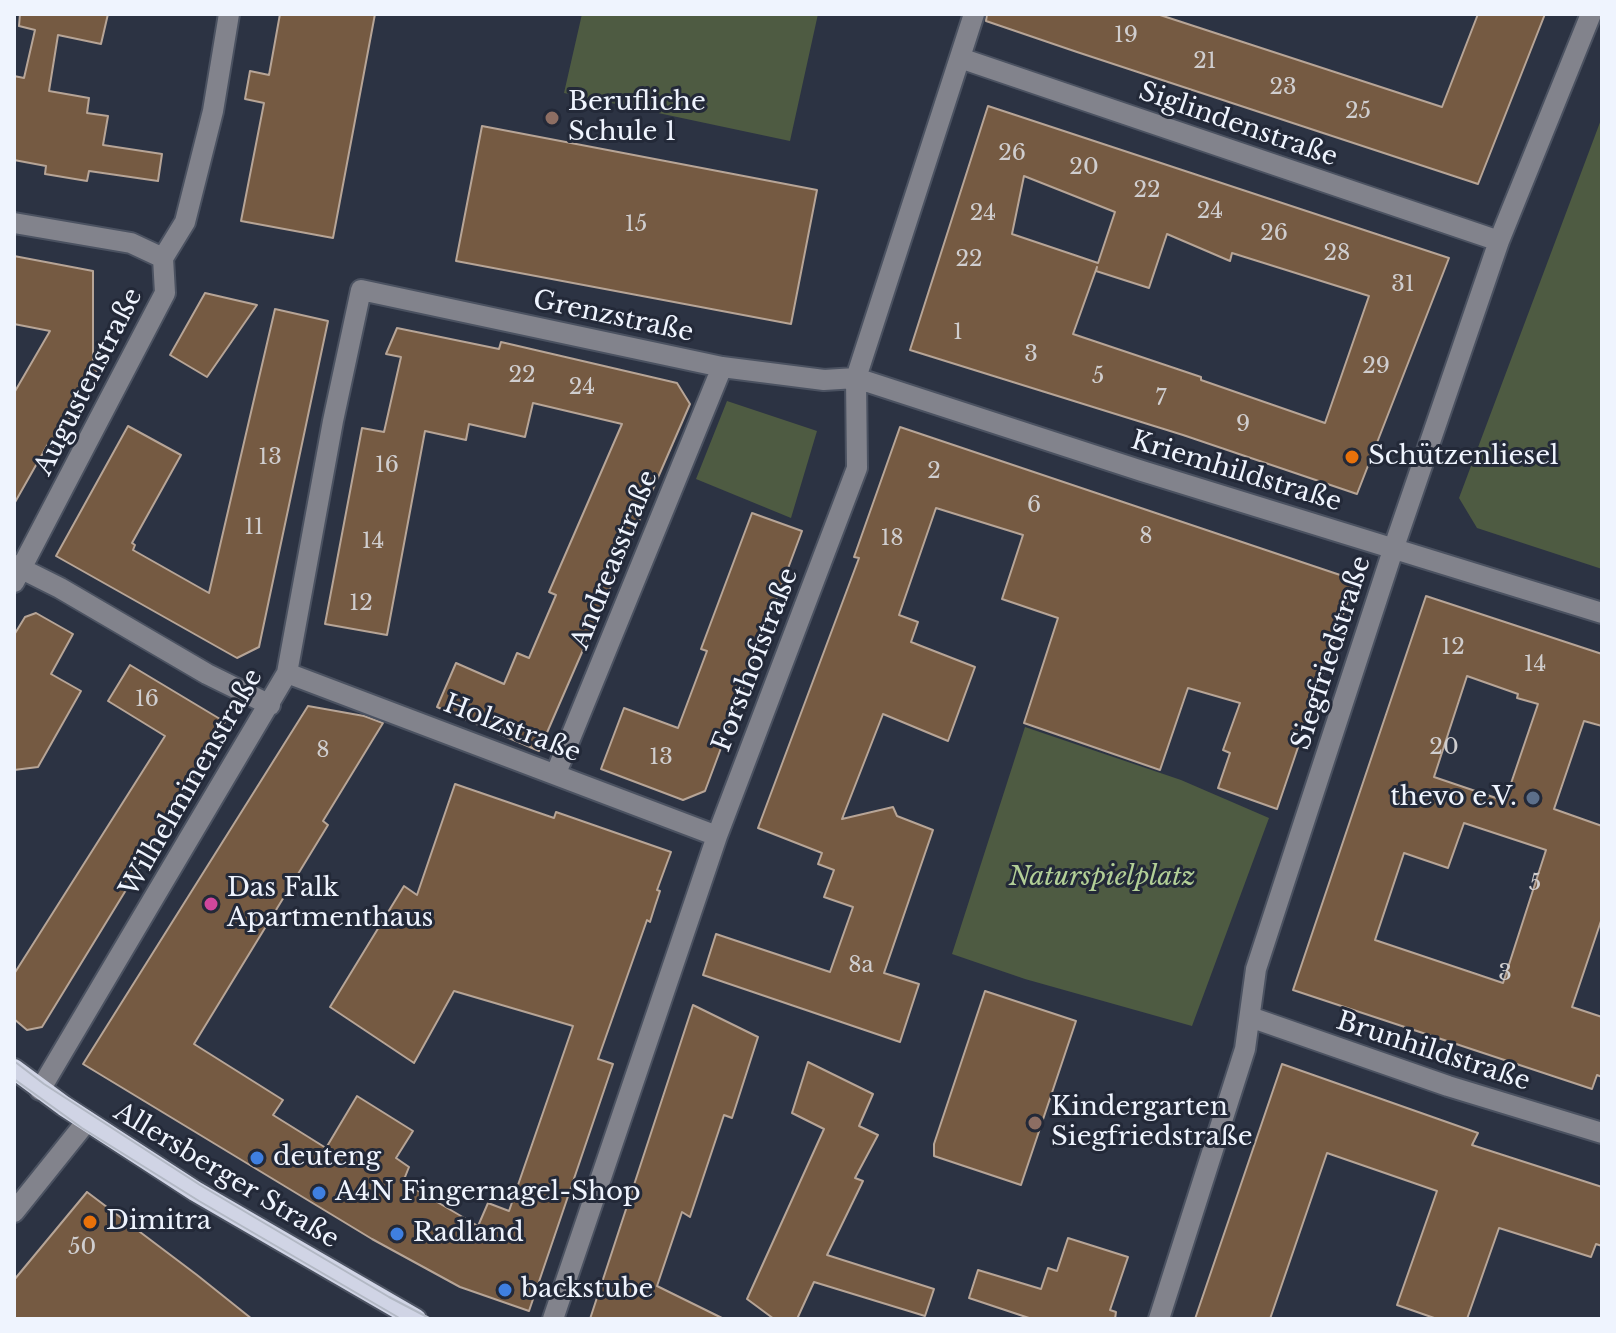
<!DOCTYPE html>
<meta charset="utf-8">
<style>
body{margin:0}
#map{position:relative;width:1616px;height:1333px;overflow:hidden;background:#2c3343;font-family:"Libre Baskerville",serif}
canvas{display:block}
.frame{position:absolute;inset:0;border:16px solid #eff4fe;pointer-events:none}
</style>
<div id="map">
<canvas width="1616" height="1333"></canvas>
<div class="frame"></div>
</div>
<script>
const ctx = document.querySelector('canvas').getContext('2d');
ctx.lineJoin = 'round';
function fill(path, color) { ctx.fillStyle = color; ctx.fill(path, 'evenodd'); }
const poly = rows => new Path2D(rows.map(r => 'M' + r).join(''));
function trace(path, color, width, dash) { ctx.strokeStyle = color; ctx.lineWidth = width; ctx.lineCap = dash ? 'butt' : 'round'; ctx.setLineDash(dash || []); ctx.stroke(path); }
function drawText(font, color, halo, rows, align = 'center') {
  ctx.font = font + ' "Libre Baskerville",serif'; ctx.lineWidth = 6; ctx.setLineDash([]); ctx.textBaseline = 'middle'; ctx.strokeStyle = halo; ctx.fillStyle = color; for (const [text, x, y, turn = 0] of rows) {
    ctx.save(); ctx.translate(x, y); ctx.rotate((+turn || 0) * Math.PI / 180); ctx.textAlign = isNaN(turn) ? turn : align; if (halo) ctx.strokeText(text, 0, 0); ctx.fillText(text, 0, 0); ctx.restore();
  }
}
fill(poly([
 [582,14,818,14,790,141,564,93],
 [1602,117,1602,569,1477,528,1459,498],
 [727,401,817,431,791,518,696,479],
 [1025,727,1181,780,1269,818,1192,1026,1025,979,952,954]
]), '#4e5b42');
const building = poly([
 [20,14,108,14,101,44,58,35,49,91,89,98,87,113,108,116,103,145,162,154,158,181,89,171,87,181,45,174,46,166,14,160,14,76,24,78,35,30,19,26,20,14],
 [280,14,375,14,333,238,241,221,264,103,245,99,250,71,269,75,280,14],
 [987,14,1157,14,1442,107,1478,14,1545,14,1478,184,1077,52,986,21,987,14],
 [988,106,1449,258,1357,494,1183,435,910,350,988,106],
 [1024,176,1115,212,1098,263,1012,234,1024,176],
 [1167,234,1230,261,1232,253,1369,296,1325,423,1201,380,1201,377,1073,334,1097,267,1096,271,1149,288,1167,234],
 [482,126,817,190,791,324,456,261,482,126],
 [14,256,93,271,93,365,98,368,53,447,48,444,14,504,14,393,50,331,14,324,14,256],
 [205,293,257,305,207,377,170,355,205,293],
 [275,309,328,321,259,647,237,658,56,556,128,426,181,455,132,543,135,545,133,550,209,593,275,309],
 [397,328,499,349,501,342,677,383,690,404,539,751,437,707,456,663,504,684,517,653,529,658,556,595,549,592,622,424,533,403,525,437,469,424,466,440,425,431,387,635,325,624,362,428,384,432,401,357,386,354,397,328],
 [900,427,1355,580,1277,809,1218,788,1230,753,1223,750,1240,703,1188,688,1160,770,1024,723,1058,618,1002,599,1023,535,936,508,899,615,918,622,911,642,975,667,948,741,883,714,842,819,893,807,897,816,933,830,884,973,919,984,900,1042,703,975,716,934,830,972,853,907,824,897,834,870,818,864,822,853,758,828,859,558,854,557,900,427],
 [752,513,802,531,705,791,683,800,601,769,624,708,678,728,707,651,701,649,752,513],
 [1426,596,1602,654,1602,726,1584,721,1554,809,1602,826,1602,918,1572,1007,1602,1017,1602,1077,1597,1075,1592,1089,1293,990,1426,596],
 [1467,676,1518,694,1517,698,1538,704,1505,801,1434,777,1467,676],
 [1464,823,1546,850,1503,983,1375,940,1404,853,1448,868,1464,823],
 [36,613,73,634,51,674,81,691,38,767,14,770,14,635,25,617,36,613],
 [130,665,225,722,172,815,42,1027,27,1030,14,1019,14,974,165,736,108,701,130,665],
 [308,706,364,716,383,723,323,821,328,825,194,1044,283,1100,273,1115,326,1148,357,1096,413,1131,396,1158,409,1167,403,1182,478,1226,488,1203,509,1211,573,1026,454,991,414,1063,330,1007,404,886,417,895,455,784,554,818,556,812,671,852,657,890,660,891,655,906,650,922,647,920,598,1059,613,1064,529,1311,460,1287,372,1239,83,1064,308,706],
 [985,991,1076,1021,1021,1185,934,1156,934,1144,985,991],
 [693,1005,758,1037,732,1118,724,1115,690,1217,682,1212,657,1286,724,1319,590,1319,693,1005],
 [808,1062,873,1094,859,1126,878,1135,855,1178,863,1181,827,1255,934,1289,925,1316,814,1282,797,1319,774,1319,747,1299,824,1129,792,1113,808,1062],
 [1282,1064,1478,1133,1472,1145,1602,1187,1602,1246,1596,1244,1591,1257,1499,1228,1467,1319,1437,1319,1397,1305,1437,1191,1327,1153,1270,1319,1195,1319,1282,1064],
 [87,1192,197,1275,252,1319,14,1319,14,1280,87,1192],
 [1068,1238,1128,1257,1110,1310,1116,1312,1115,1319,1032,1319,969,1298,978,1270,1041,1289,1048,1268,1057,1271,1068,1238]
]);
fill(building, '#755a42');
trace(building, '#b7a597', 2);
const minor = poly([
 [960,58,1499,241],
 [14,223,131,243,163,258],
 [14,565,60,588,207,674,270,705],
 [14,582,165,293,163,258,185,222,213,111,229,14],
 [287,673,717,836],
 [556,773,722,367],
 [1250,1017,1448,1086,1602,1133],
 [40,1090,287,673,333,421,361,290,722,367,824,380,856,378,1142,471,1602,613],
 [14,1212,87,1121],
 [553,1319,717,836,857,468,856,378,974,14],
 [1159,1319,1245,1049,1256,969,1394,547,1499,241,1591,14]
]);
const major = poly([
 [14,1069,64,1106,195,1191,416,1319]
]);
trace(minor, '#4b5261', 24);
trace(major, '#4b5261', 24);
trace(minor, '#82838c', 20);
trace(major, '#d0d4e5', 20);
trace(poly([
 [14,1061,44,1084,200,1185,389,1297,431,1319],
 [14,1079,82,1128,199,1201,401,1319]
]), '#b2b8c4', 2);
for (const [x, y, r, color] of [
 [552,118,8,"#8d6e63"],
 [1352,457,8,"#e8710a"],
 [1533,798,8,"#5c6f8a"],
 [211,904,8,"#d1479c"],
 [1035,1123,8,"#8d6e63"],
 [257,1158,8,"#3f7fe0"],
 [319,1193,8,"#3f7fe0"],
 [90,1222,8,"#e8710a"],
 [397,1234,8,"#3f7fe0"],
 [505,1290,8,"#3f7fe0"]
]) { const dot = new Path2D(); dot.arc(x, y, r, 0, 2 * Math.PI); ctx.fillStyle = color; ctx.fill(dot); trace(dot, '#232938', 3); }
drawText('22px', '#d0cecf', null, [
 ["19",1126,36],
 ["21",1205,62],
 ["23",1283,88],
 ["25",1358,112],
 ["26",1012,154],
 ["20",1084,168],
 ["22",1147,191],
 ["24",1210,212],
 ["24",983,214],
 ["15",636,225],
 ["26",1274,234],
 ["28",1337,254],
 ["22",969,260],
 ["31",1403,285],
 ["1",958,333],
 ["3",1031,355],
 ["29",1376,367],
 ["22",522,376],
 ["5",1098,377],
 ["24",582,388],
 ["7",1161,399],
 ["9",1243,425],
 ["13",270,458],
 ["16",387,466],
 ["2",934,472],
 ["6",1034,506],
 ["11",254,528],
 ["8",1146,537],
 ["18",892,539],
 ["14",373,542],
 ["12",361,604],
 ["12",1453,648],
 ["14",1535,665],
 ["16",147,700],
 ["20",1444,748],
 ["8",323,751],
 ["13",661,758],
 ["5",1535,884],
 ["8a",861,966],
 ["3",1505,974],
 ["50",82,1248]
]);
drawText('26px', '#eff4fe', '#232938', [
 ["Berufliche",568,103],
 ["Schule 1",568,133],
 ["Schützenliesel",1368,457],
 ["thevo e.V.",1517,798,"right"],
 ["Das Falk",227,889],
 ["Apartmenthaus",227,919],
 ["Kindergarten",1051,1108],
 ["Siegfriedstraße",1051,1138],
 ["deuteng",273,1158],
 ["A4N Fingernagel-Shop",335,1193],
 ["Dimitra",106,1222],
 ["Radland",413,1234],
 ["backstube",521,1290]
], 'left');
drawText('26px', '#eff4fe', '#232938', [
 ["Siglindenstraße",1238,125,19],
 ["Grenzstraße",613,317,12],
 ["Augustenstraße",89,382,-63],
 ["Kriemhildstraße",1236,472,17],
 ["Andreasstraße",615,560,-68],
 ["Siegfriedstraße",1332,653,-72],
 ["Forsthofstraße",756,660,-69],
 ["Holzstraße",512,729,21],
 ["Wilhelminenstraße",192,783,-60],
 ["Brunhildstraße",1433,1052,18],
 ["Allersberger Straße",226,1176,31]
]);
drawText('italic 26px', '#b2cf97', '#232938', [
 ["Naturspielplatz",1102,878]
]);
</script>
